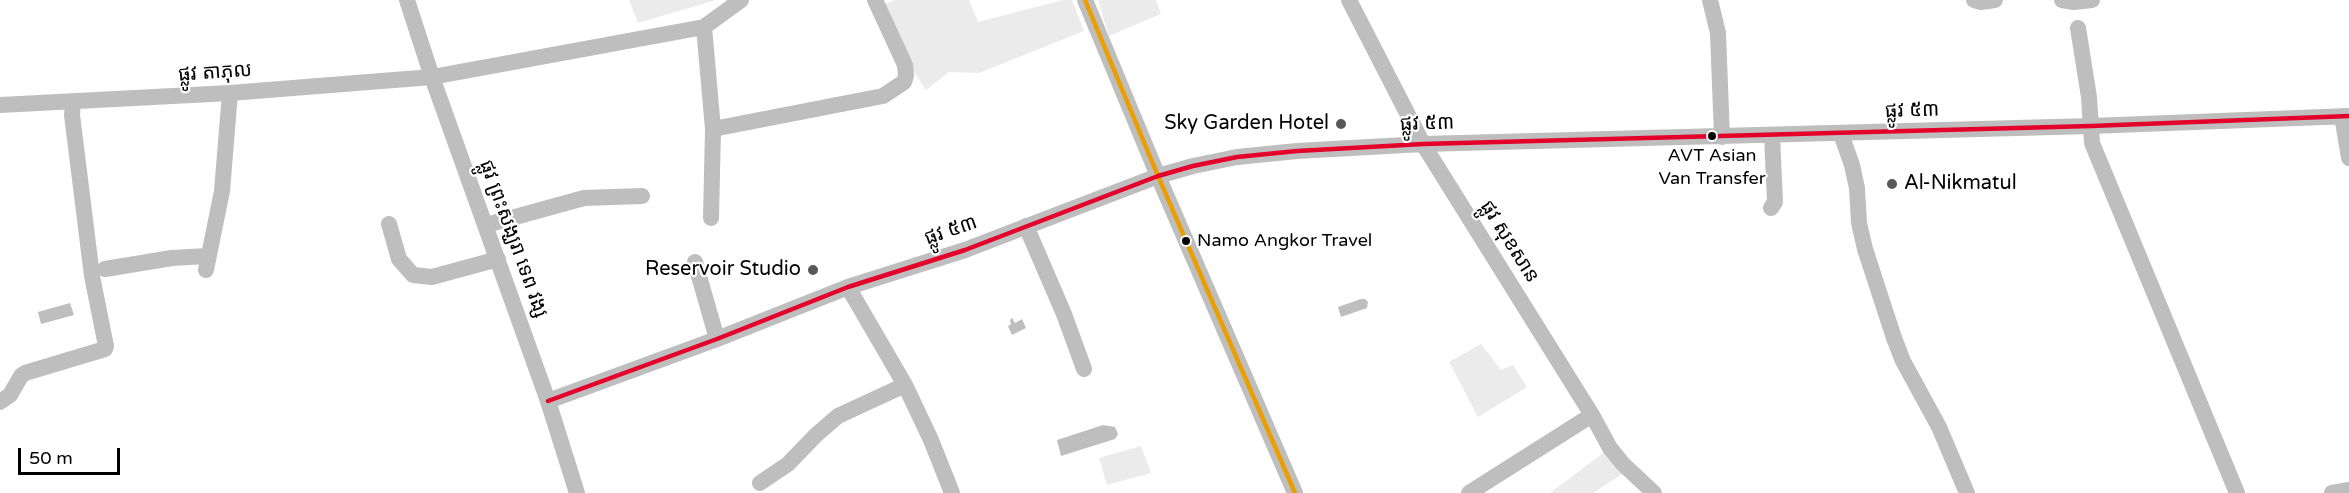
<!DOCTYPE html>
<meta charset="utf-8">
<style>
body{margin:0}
#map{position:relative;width:2349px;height:493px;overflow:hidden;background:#fff;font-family:"Varela Round",sans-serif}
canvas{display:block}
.scale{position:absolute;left:18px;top:448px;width:102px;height:27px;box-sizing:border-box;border:3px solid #000;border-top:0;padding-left:8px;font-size:18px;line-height:21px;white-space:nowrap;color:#000;-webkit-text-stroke:4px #fff;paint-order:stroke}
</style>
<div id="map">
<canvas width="2349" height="493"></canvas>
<div class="scale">50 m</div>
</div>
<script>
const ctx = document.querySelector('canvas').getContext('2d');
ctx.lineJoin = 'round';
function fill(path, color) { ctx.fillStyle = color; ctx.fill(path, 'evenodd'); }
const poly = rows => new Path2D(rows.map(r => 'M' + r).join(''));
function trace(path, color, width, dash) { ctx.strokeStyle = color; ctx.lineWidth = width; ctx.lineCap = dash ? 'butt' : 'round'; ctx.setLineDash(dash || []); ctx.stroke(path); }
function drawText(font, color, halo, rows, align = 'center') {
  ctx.font = font + ' "Varela Round","Noto Sans Khmer",sans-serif'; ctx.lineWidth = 4.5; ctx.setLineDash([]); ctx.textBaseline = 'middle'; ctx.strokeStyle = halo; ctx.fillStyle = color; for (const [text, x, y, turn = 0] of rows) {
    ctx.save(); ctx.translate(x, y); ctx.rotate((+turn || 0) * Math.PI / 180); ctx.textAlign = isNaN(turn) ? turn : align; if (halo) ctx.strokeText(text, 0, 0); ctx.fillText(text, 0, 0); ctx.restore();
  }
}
fill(poly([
 [629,0,716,0,638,23],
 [895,0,969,0,978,22,1063,0,1072,0,1084,31,979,73,949,72,926,90,907,62,885,4],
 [1098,0,1156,0,1161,14,1109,36],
 [1481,344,1501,370,1513,365,1527,387,1478,417,1449,362],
 [1141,446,1151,473,1107,485,1099,458],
 [1606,451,1624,473,1593,493,1550,493]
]), '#ebebeb');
fill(poly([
 [1361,299,1365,299,1368,302,1367,308,1341,317,1338,307],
 [70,303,74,315,41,324,38,312],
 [1012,318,1015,323,1022,319,1026,328,1012,335,1008,326,1011,324,1010,320],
 [1103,425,1115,427,1118,434,1115,439,1061,456,1057,440]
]), '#bebebe');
trace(poly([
 [407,0,432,77,548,401,577,493],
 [1085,0,1158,176,1295,493],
 [1349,0,1423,144,1592,415,1610,448,1623,464,1654,493],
 [1710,0,1718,33,1722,137],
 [1974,0,1981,2,1995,0],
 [2062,0,2074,2,2092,0],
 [704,27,713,129,711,218],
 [2078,28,2089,97,2092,143,2237,493],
 [0,105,230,93,432,77,704,27,741,0],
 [2342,116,2349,158],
 [713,129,883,96,904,82,906,76,905,65,875,0],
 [1841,134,1852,165,1857,188,1859,223,1865,249,1894,338,1903,361,1939,427,1967,493],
 [1771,208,1775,202,1772,136],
 [389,224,399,259,413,275,432,277,498,259],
 [486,225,584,198,642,196],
 [1026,226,1064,314,1084,369],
 [695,262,717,339],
 [105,269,172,258,207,256],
 [206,270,222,191,230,93],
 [848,287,905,385,931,440,952,493],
 [548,401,717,339,848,287,965,250,1158,176,1193,166,1237,157,1297,151,1423,144,2091,126,2349,116],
 [0,402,10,395,21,376,25,373,105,349,106,346,92,276,72,115,73,102],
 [760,483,788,464,816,435,838,416,905,385],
 [1469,493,1592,415],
 [2332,493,2349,490]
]), '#bebebe', 16);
trace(poly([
 [1085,0,1158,176,1295,493]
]), '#eb9e00', 4.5);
trace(poly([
 [548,401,717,339,848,287,965,250,1158,176,1193,166,1237,157,1297,151,1423,144,2091,126,2349,116]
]), '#e4002b', 4.5);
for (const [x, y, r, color] of [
 [1341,124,6,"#595959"],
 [1712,136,5,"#000"],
 [1892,184,6,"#595959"],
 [1186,241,5,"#000"],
 [813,270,6,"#595959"]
]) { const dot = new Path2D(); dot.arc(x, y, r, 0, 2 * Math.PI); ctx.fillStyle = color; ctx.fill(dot); trace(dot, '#fff', 2); }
drawText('18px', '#000', '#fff', [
 ["AVT Asian",1712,156],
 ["Van Transfer",1712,179],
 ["Namo Angkor Travel",1197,241,"left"]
]);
drawText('20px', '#000', '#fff', [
 ["ផ្លូវ តាភុល",215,73,-4],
 ["ផ្លូវ ៥៣",1912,111,-2],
 ["ផ្លូវ ៥៣",1427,124,-2],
 ["ផ្លូវ ៥៣",951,231,-19],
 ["ផ្លូវ ព្រះសង្ឃរា ទេព វង្ស",513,239,70],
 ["ផ្លូវ សុខសាន",1509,242,58]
]);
drawText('20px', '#000', '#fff', [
 ["Sky Garden Hotel",1329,124],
 ["Al-Nikmatul",1904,184,"left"],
 ["Reservoir Studio",801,270]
], 'right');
</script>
